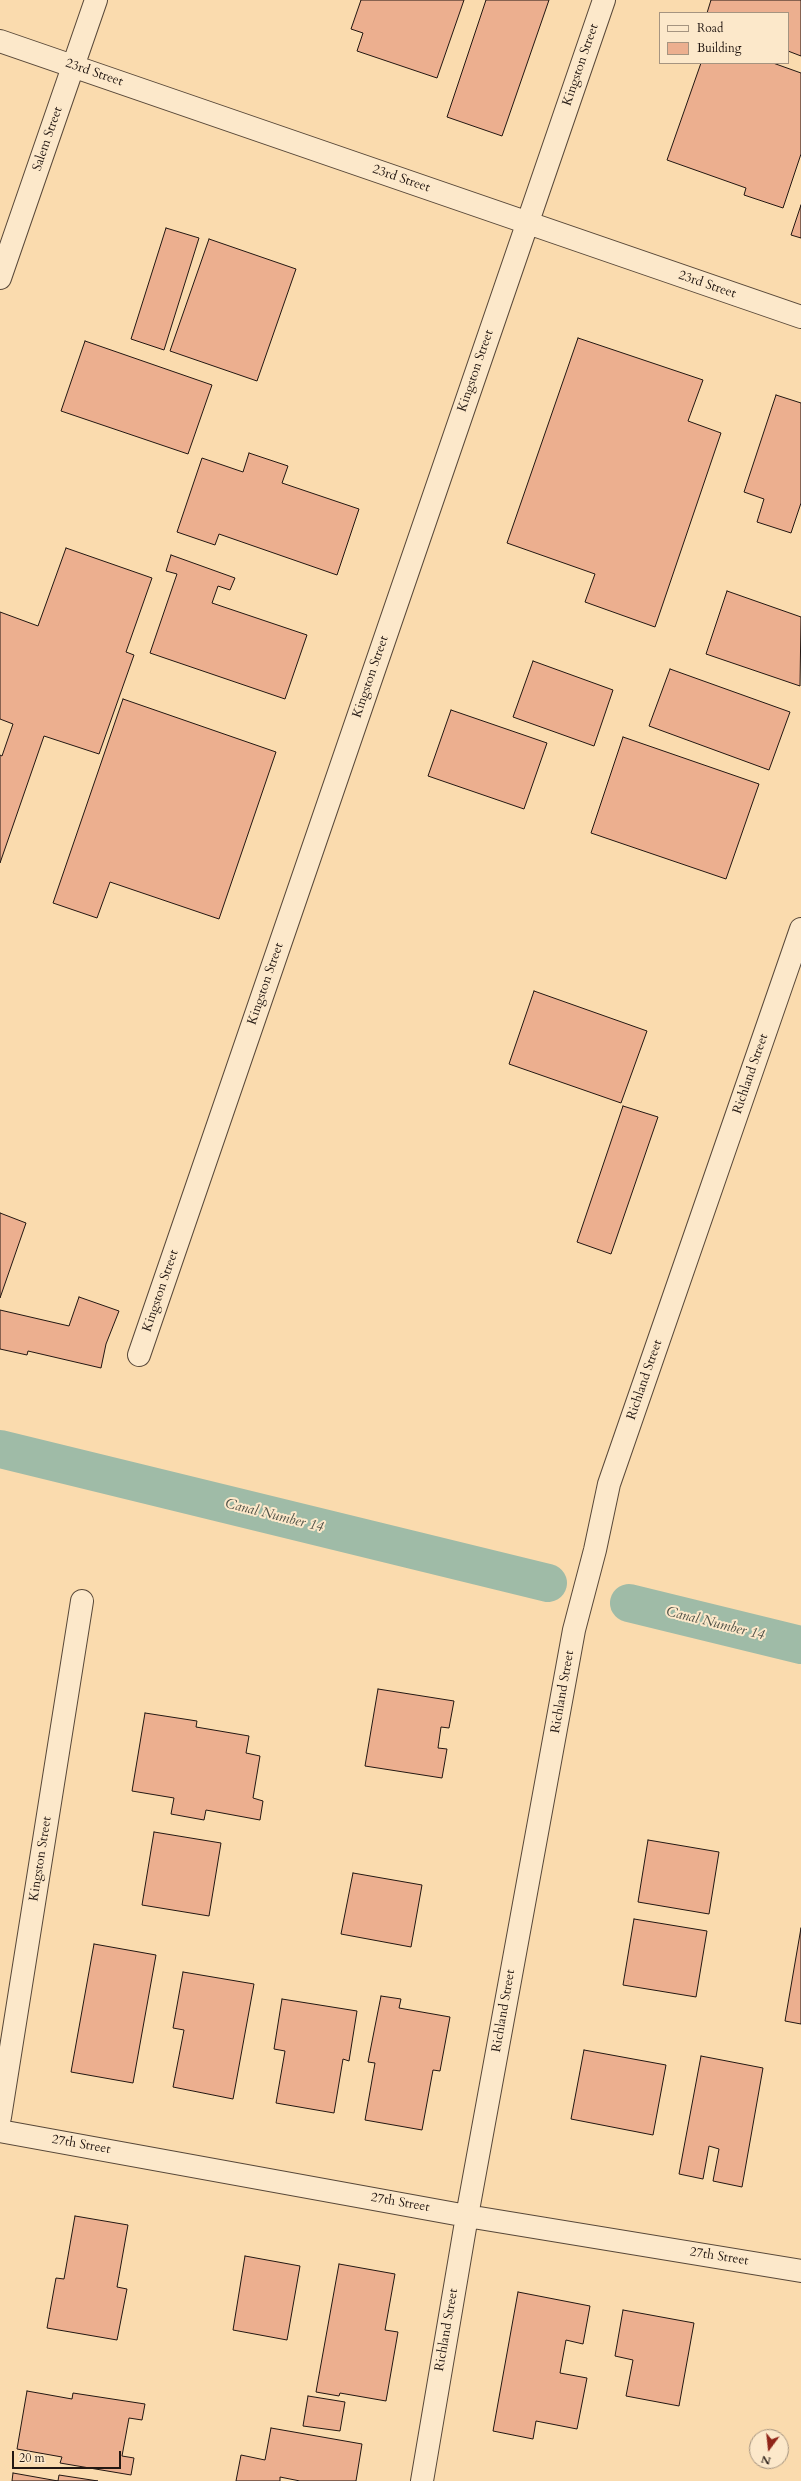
<!DOCTYPE html>
<style>
body{margin:0}
#map{position:relative;width:801px;height:2481px;overflow:hidden;background:#fadbae;font-family:Cardo,serif}
canvas{display:block}
.legend{position:absolute;left:659px;top:12px;width:130px;height:52px;box-sizing:border-box;background:#fce8ca;border:1px solid #a59480;margin:0;padding:5px 7px;list-style:none;font-size:12px;color:#221712}
.legend li{display:flex;align-items:center;gap:8px;height:20px}
.legend b{width:20px;border:1px solid #a59480}
.north{position:absolute;left:749px;top:2429px;width:40px;height:40px;box-sizing:border-box;background:#fce8ca;border:1px solid #a59480;border-radius:50%;rotate:195deg;font-size:11px;font-weight:700;line-height:16px;text-align:center;color:#221712}
.north::after{content:'';display:block;margin:auto;width:14px;height:18px;background:#8f2418;clip-path:polygon(50% 0,100% 100%,50% 72%,0 100%)}
.scale{position:absolute;left:12px;top:2451px;width:109px;height:18px;box-sizing:border-box;border:2px solid #221712;border-top:0;padding-left:5px;font-size:12px;line-height:14px;white-space:nowrap;color:#221712;-webkit-text-stroke:3px #fce8ca;paint-order:stroke}
</style>
<div id="map">
<canvas width="801" height="2481"></canvas>
<ul class="legend">
<li><b style="height:5px;background:#fce8ca"></b>Road</li>
<li><b style="height:11px;background:#ecaf8f"></b>Building</li>
</ul>
<div class="north">N</div>
<div class="scale">20 m</div>
</div>
<script>
const ctx = document.querySelector('canvas').getContext('2d');
ctx.lineJoin = 'round';
const poly = rows => new Path2D(rows.map(r => 'M' + r).join(''));
function trace(path, color, width, dash) { ctx.strokeStyle = color; ctx.lineWidth = width; ctx.lineCap = dash ? 'butt' : 'round'; ctx.setLineDash(dash || []); ctx.stroke(path); }
function fill(path, color) { ctx.fillStyle = color; ctx.fill(path, 'evenodd'); }
function drawText(font, color, halo, rows, align = 'center') {
  ctx.font = font + ' Cardo,serif'; ctx.lineWidth = 4; ctx.setLineDash([]); ctx.textBaseline = 'middle'; ctx.strokeStyle = halo; ctx.fillStyle = color; for (const [text, x, y, turn = 0] of rows) {
    ctx.save(); ctx.translate(x, y); ctx.rotate((+turn || 0) * Math.PI / 180); ctx.textAlign = isNaN(turn) ? turn : align; if (halo) ctx.strokeText(text, 0, 0); ctx.fillText(text, 0, 0); ctx.restore();
  }
}
trace(poly([
 [0,1449,548,1583],
 [629,1603,801,1645]
]), '#9fbba7', 38);
const building = poly([
 [361,0,464,0,437,78,357,51,363,33,351,29,361,0],
 [486,0,549,0,502,136,447,117,486,0],
 [711,0,801,0,801,56,788,51,788,13,707,13,711,0],
 [701,63,773,63,801,73,801,154,783,208,744,195,746,188,667,160,701,63],
 [801,205,801,238,791,235,801,205],
 [166,228,199,238,164,350,131,339,166,228],
 [209,239,296,269,257,381,170,351,209,239],
 [578,338,703,380,688,421,721,433,655,627,585,602,595,574,507,543,578,338],
 [85,341,212,385,188,454,61,411,85,341],
 [776,395,801,403,801,503,791,533,757,522,764,499,744,492,776,395],
 [249,453,288,466,282,483,359,509,337,575,219,534,215,545,177,532,202,458,243,472,249,453],
 [66,548,152,578,126,652,134,655,99,754,44,736,0,863,0,755,2,756,13,724,0,719,0,612,38,626,66,548],
 [171,555,235,578,230,590,218,586,212,603,307,635,285,699,150,653,177,574,166,571,171,555],
 [727,591,801,617,800,686,706,654,727,591],
 [533,661,613,690,594,746,513,717,533,661],
 [670,669,790,712,769,770,649,726,670,669],
 [123,699,276,752,219,919,110,882,97,918,53,903,123,699],
 [451,710,547,743,524,809,428,776,451,710],
 [623,737,759,784,726,879,591,833,623,737],
 [534,991,647,1031,621,1103,509,1064,534,991],
 [623,1106,658,1117,611,1254,577,1242,623,1106],
 [0,1213,26,1223,0,1298,0,1213],
 [79,1297,119,1311,106,1344,101,1368,28,1351,27,1355,0,1349,0,1310,69,1326,79,1297],
 [378,1689,454,1701,449,1728,441,1727,438,1748,447,1749,442,1778,365,1766,378,1689],
 [145,1713,197,1721,196,1727,249,1736,246,1753,260,1756,253,1798,263,1801,260,1820,206,1810,204,1820,171,1814,174,1798,132,1791,145,1713],
 [154,1832,221,1843,209,1916,142,1905,154,1832],
 [648,1840,719,1852,709,1914,638,1902,648,1840],
 [353,1873,422,1885,411,1947,341,1934,353,1873],
 [634,1919,707,1931,696,1997,623,1985,634,1919],
 [801,1928,801,2024,785,2021,801,1928],
 [94,1944,156,1955,133,2083,71,2072,94,1944],
 [183,1972,254,1984,233,2099,173,2087,184,2030,173,2028,183,1972],
 [381,1996,401,1999,399,2008,450,2017,440,2071,433,2070,422,2130,365,2120,375,2063,368,2062,381,1996],
 [282,1999,357,2011,349,2061,343,2059,334,2113,276,2103,285,2051,274,2049,282,1999],
 [584,2050,666,2065,653,2135,571,2119,584,2050],
 [701,2056,763,2068,742,2187,713,2181,719,2149,709,2146,703,2179,679,2174,701,2056],
 [75,2216,128,2225,117,2287,127,2289,117,2340,47,2328,56,2278,64,2279,75,2216],
 [245,2256,300,2266,287,2340,233,2330,245,2256],
 [339,2264,395,2274,385,2330,398,2332,386,2401,340,2393,339,2396,316,2392,339,2264],
 [518,2292,590,2306,583,2344,566,2340,560,2373,587,2378,577,2429,536,2421,533,2439,493,2431,518,2292],
 [623,2310,694,2323,679,2406,626,2396,633,2360,615,2356,623,2310],
 [27,2391,72,2399,73,2393,145,2404,142,2420,129,2418,122,2456,134,2458,131,2475,60,2463,62,2457,17,2449,27,2391],
 [308,2396,345,2402,340,2431,303,2426,308,2396],
 [271,2428,362,2444,356,2481,300,2481,280,2477,280,2481,236,2481,241,2455,265,2460,271,2428],
 [13,2473,58,2481,59,2475,98,2481,12,2481,13,2473]
]);
fill(building, '#ecaf8f');
trace(building, '#221712', 1);
const minor = poly([
 [0,41,801,317],
 [0,278,96,0],
 [139,1355,604,0],
 [0,2117,82,1601],
 [0,2131,467,2216,801,2271],
 [422,2481,467,2216,574,1630,595,1550,609,1484,801,929]
]);
trace(minor, '#584839', 24);
trace(minor, '#fce8ca', 22);
drawText('13px', '#221712', '#fce8ca', [
 ["Kingston Street",581,65,-71],
 ["23rd Street",94,73,19],
 ["Salem Street",48,139,-71],
 ["23rd Street",401,179,19],
 ["23rd Street",707,285,19],
 ["Kingston Street",476,371,-71],
 ["Kingston Street",371,677,-71],
 ["Kingston Street",266,984,-71],
 ["Richland Street",751,1074,-71],
 ["Kingston Street",161,1291,-71],
 ["Richland Street",645,1380,-71],
 ["Richland Street",563,1692,-80],
 ["Kingston Street",41,1859,-81],
 ["Richland Street",504,2011,-80],
 ["27th Street",81,2145,10],
 ["27th Street",400,2203,10],
 ["27th Street",719,2257,9],
 ["Richland Street",447,2330,-80]
]);
drawText('italic 14px', '#4e5046', '#fce8ca', [
 ["Canal Number 14",274,1516,14],
 ["Canal Number 14",715,1624,14]
]);
</script>
